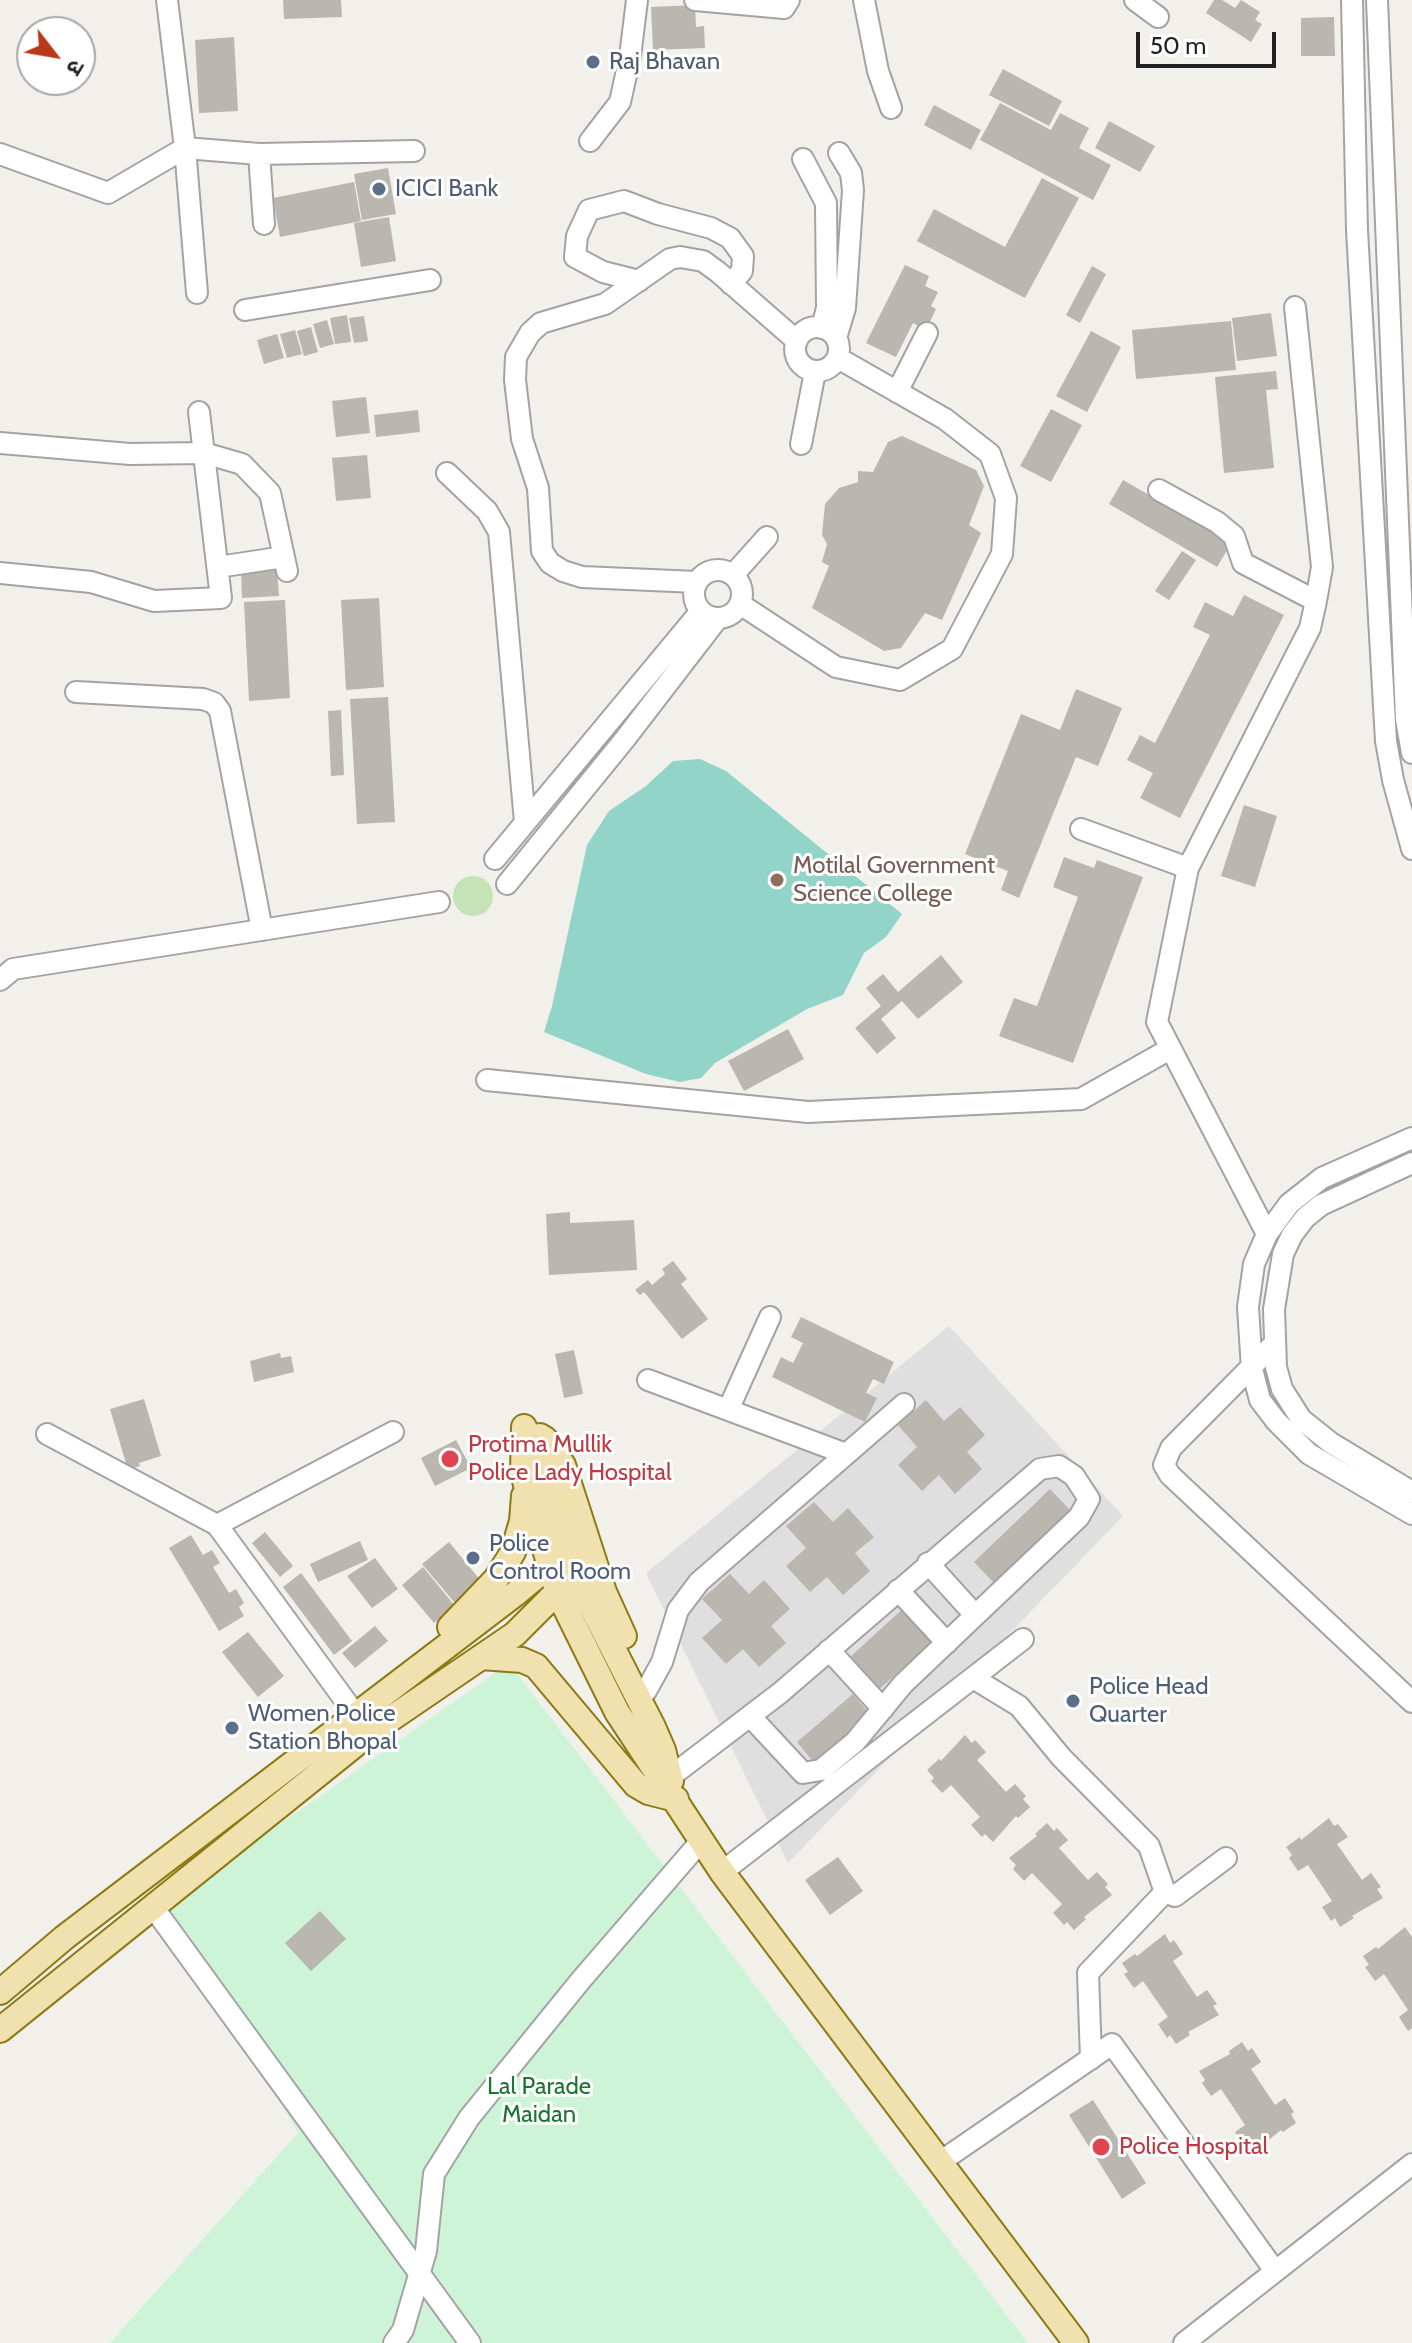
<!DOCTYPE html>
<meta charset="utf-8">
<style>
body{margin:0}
#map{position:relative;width:1412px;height:2343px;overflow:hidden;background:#f1f0ea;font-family:Cabin,"Noto Sans Devanagari",sans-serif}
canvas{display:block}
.north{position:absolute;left:16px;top:16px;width:80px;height:80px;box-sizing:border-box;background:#fff;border:2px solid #a7a7a7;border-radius:50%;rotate:121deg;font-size:22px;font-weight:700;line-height:32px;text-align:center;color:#222}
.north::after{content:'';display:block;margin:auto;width:28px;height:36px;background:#ba381a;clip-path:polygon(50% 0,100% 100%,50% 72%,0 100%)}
.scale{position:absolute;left:1136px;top:32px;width:140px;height:36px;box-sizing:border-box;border:4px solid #222;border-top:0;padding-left:10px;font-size:24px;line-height:28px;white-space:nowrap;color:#222;-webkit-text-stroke:6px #fff;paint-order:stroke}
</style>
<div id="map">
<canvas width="1412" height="2343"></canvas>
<div class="north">उ</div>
<div class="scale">50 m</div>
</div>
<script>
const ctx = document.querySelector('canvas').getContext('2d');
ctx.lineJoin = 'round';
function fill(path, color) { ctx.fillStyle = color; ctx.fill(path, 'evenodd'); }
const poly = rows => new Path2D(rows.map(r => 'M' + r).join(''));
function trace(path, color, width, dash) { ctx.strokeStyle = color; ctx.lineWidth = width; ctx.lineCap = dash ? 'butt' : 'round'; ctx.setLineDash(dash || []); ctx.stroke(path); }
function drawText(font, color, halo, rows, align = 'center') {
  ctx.font = font + ' Cabin,sans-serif'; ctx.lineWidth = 6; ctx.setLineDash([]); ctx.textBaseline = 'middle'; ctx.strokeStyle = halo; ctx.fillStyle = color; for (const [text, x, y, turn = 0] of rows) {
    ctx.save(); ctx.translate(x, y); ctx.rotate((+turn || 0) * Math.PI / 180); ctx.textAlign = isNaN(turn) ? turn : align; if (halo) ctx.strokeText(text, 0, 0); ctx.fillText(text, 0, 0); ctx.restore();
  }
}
fill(poly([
 [949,1326,1123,1516,788,1863,646,1573]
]), '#e0dfdf');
fill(poly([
 '453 896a20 20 0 1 1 40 0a20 20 0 1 1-40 0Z'
]), '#c4e4b7');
fill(poly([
 [509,1663,1028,2343,110,2343,298,2133,165,1905]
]), '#cef4d8');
fill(poly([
 [700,759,726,771,902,914,886,937,864,953,843,995,807,1009,715,1063,701,1078,680,1082,646,1074,544,1032,552,1006,587,845,609,811,646,786,673,761]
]), '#92d5c8');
fill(poly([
 [283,0,341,0,342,17,284,19],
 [1214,0,1222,0,1235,8,1241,0,1260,12,1255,20,1262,24,1251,42,1206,13],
 [695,5,696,27,704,26,705,48,653,50,651,7],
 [1334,17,1335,56,1301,56,1301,18],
 [234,37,238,111,199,113,195,40],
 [1003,69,1062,101,1049,126,989,95],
 [1000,103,1051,130,1060,113,1089,128,1079,148,1111,165,1093,200,980,140],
 [934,105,981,130,971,150,924,125],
 [1109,121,1155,146,1140,172,1095,148],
 [388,168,396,214,362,220,354,174],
 [1042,178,1079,198,1025,298,917,241,934,209,1005,247],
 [354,182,361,221,280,237,273,198],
 [389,217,396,261,361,267,354,223],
 [905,265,929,276,925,286,938,292,931,306,936,309,926,330,913,323,896,357,866,343],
 [1092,266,1106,274,1080,323,1066,315],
 [1271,313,1277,356,1237,361,1232,318],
 [347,315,351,342,335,344,330,318],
 [364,316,368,341,354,343,349,318],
 [327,320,334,344,320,348,313,324],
 [1231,321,1236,370,1136,379,1132,330],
 [311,327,318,352,304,356,297,331],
 [295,330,302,354,287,358,280,334],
 [1091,331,1121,347,1087,412,1056,396],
 [277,334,284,358,264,364,257,340],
 [1276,371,1278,389,1266,390,1274,468,1224,473,1215,377],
 [366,397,370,433,336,437,332,401],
 [1051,409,1082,425,1051,482,1020,466],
 [418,410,420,432,376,437,374,415],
 [902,436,976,470,984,486,969,525,981,533,942,620,925,613,901,648,884,651,812,608,829,566,822,562,827,544,822,535,825,504,839,488,858,482,858,471,873,472,888,442],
 [367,455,371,498,336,501,332,458],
 [1123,480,1232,542,1217,567,1109,504],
 [1182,551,1196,560,1169,600,1155,591],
 [277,568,279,596,242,598,241,570],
 [1244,595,1284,615,1180,818,1140,798,1153,773,1127,760,1140,735,1155,743,1210,635,1193,627,1205,602,1233,616],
 [379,598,384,687,346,690,341,600],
 [285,600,290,698,249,701,244,602],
 [1076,689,1122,708,1098,766,1076,757,1019,898,1001,890,1008,871,965,854,1021,714,1060,730],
 [388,697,395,822,357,824,350,699],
 [341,710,344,775,331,776,328,711],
 [1244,805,1277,816,1255,887,1221,876],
 [1064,857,1094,868,1097,860,1143,877,1073,1063,999,1036,1014,998,1037,1006,1078,897,1053,887],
 [941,955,963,982,918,1019,902,1001,881,1019,896,1038,877,1054,855,1028,881,1006,866,988,883,974,898,992],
 [788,1029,804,1059,744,1091,728,1061],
 [570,1212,570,1223,634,1220,637,1270,549,1275,546,1214],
 [673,1261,687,1279,681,1284,708,1319,682,1339,644,1292,640,1295,635,1290,648,1280,652,1285,665,1274,662,1269],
 [801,1317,894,1362,884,1384,873,1379,866,1393,877,1398,865,1422,772,1377,781,1357,793,1363,803,1343,791,1337],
 [574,1350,583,1394,564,1398,555,1354],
 [280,1353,281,1358,291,1356,294,1372,254,1382,250,1361],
 [144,1399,161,1456,139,1463,140,1466,128,1470,110,1409],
 [926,1400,944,1421,960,1407,985,1435,967,1452,982,1469,955,1494,939,1475,922,1491,898,1465,917,1447,898,1425],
 [456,1440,471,1468,435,1486,421,1458],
 [1050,1489,1070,1510,994,1583,974,1562],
 [814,1502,833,1522,848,1508,874,1537,855,1553,870,1571,843,1595,827,1577,810,1592,786,1566,806,1548,786,1526],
 [265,1532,293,1566,280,1577,252,1543],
 [191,1535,203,1555,212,1550,220,1563,213,1567,229,1593,236,1589,244,1603,239,1607,244,1616,219,1631,169,1548],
 [360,1541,368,1560,318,1582,310,1564],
 [449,1542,481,1581,455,1603,422,1564],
 [375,1558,398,1589,372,1608,347,1576],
 [423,1567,455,1606,434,1623,402,1585],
 [301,1573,352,1641,334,1655,283,1587],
 [730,1574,749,1594,764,1580,790,1609,771,1626,786,1643,759,1667,743,1649,726,1664,702,1638,722,1620,702,1599],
 [908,1604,938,1637,877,1691,848,1659],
 [375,1626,388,1641,355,1668,342,1653],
 [248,1632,284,1676,258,1697,222,1652],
 [853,1694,872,1717,816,1765,797,1742],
 [965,1735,972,1743,975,1740,986,1752,977,1760,1006,1792,1015,1784,1026,1796,1023,1799,1030,1807,1018,1818,1016,1816,993,1842,985,1834,982,1837,971,1825,980,1817,951,1785,942,1793,931,1781,934,1778,927,1770,939,1759,941,1761],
 [1329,1818,1334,1826,1338,1824,1348,1837,1337,1844,1362,1880,1371,1873,1381,1887,1377,1889,1383,1898,1352,1916,1354,1918,1340,1927,1335,1918,1331,1921,1322,1907,1332,1901,1308,1865,1298,1871,1289,1858,1292,1855,1286,1847,1300,1837,1301,1840],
 [1047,1823,1054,1831,1057,1828,1068,1840,1059,1848,1088,1880,1097,1872,1108,1884,1105,1887,1112,1895,1084,1917,1086,1919,1074,1930,1067,1922,1064,1925,1053,1913,1062,1904,1032,1873,1024,1881,1013,1869,1016,1865,1009,1858,1037,1836,1035,1834],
 [838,1857,863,1891,830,1915,805,1880],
 [320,1911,346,1939,311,1971,285,1943],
 [1405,1927,1412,1937,1412,2028,1408,2031,1399,2017,1408,2010,1384,1974,1375,1981,1365,1967,1369,1965,1363,1956,1376,1947,1378,1949],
 [1165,1934,1170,1943,1174,1940,1183,1954,1173,1961,1197,1997,1207,1990,1217,2004,1213,2006,1219,2015,1188,2032,1190,2035,1176,2044,1170,2035,1167,2038,1158,2024,1168,2017,1143,1981,1134,1988,1124,1974,1128,1972,1122,1963,1135,1954,1137,1956],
 [1242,2042,1248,2051,1252,2048,1261,2062,1251,2069,1275,2105,1285,2098,1294,2112,1291,2114,1296,2123,1283,2132,1281,2130,1254,2152,1248,2143,1244,2146,1235,2132,1245,2125,1221,2089,1211,2096,1202,2083,1205,2080,1199,2071,1230,2054,1229,2051],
 [1093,2100,1146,2183,1122,2199,1069,2115]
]), '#bab6b0');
const minor = poly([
 [167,0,185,148,197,293],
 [695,0,784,8,789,0],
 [864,0,878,71,891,108],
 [1135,0,1158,17],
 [1352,0,1357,230,1386,741,1393,780,1412,849],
 [1377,0,1406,719,1412,753],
 [590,141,620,102,630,57,637,0],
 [0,154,108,193,185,148,259,154,414,151],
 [259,154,264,224],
 [803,159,826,203,827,308,822,328],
 [639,281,603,272,575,257,577,236,589,210,624,201,658,214,711,228,730,238,743,256,742,271,731,284],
 [245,310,430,280],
 '795 349a22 22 0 1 1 44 0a22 22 0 1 1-44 0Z',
 [836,338,845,308,853,190,851,173,839,153],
 [897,392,927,333],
 [0,443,130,454,204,453,242,464,270,493,287,571],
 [801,444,815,372],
 [447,473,487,511,499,532,525,822],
 [1159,490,1217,522,1234,536,1243,563,1316,601],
 [218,567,284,557],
 '694 594a24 24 0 1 1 48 0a24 24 0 1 1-48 0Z',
 [0,573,91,582,154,601,221,598,199,412],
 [733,575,767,537],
 [697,582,582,577,563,571,550,563,542,551,538,488,522,439,515,380,516,357,530,333,541,323,605,304,670,259,680,257,703,261,718,272,797,341],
 [740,604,836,667,900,680,952,649,1002,554,1006,498,990,454,945,419,838,358],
 [76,692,203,699,214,703,220,711,262,930],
 [1081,829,1188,868],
 [495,859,701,611],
 [507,884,625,739,718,618],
 [0,980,13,969,439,902],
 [487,1080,808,1112,1081,1099,1170,1049],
 [1412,1138,1322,1178,1289,1204,1267,1234,1254,1264,1248,1307,1252,1369,1260,1400,1276,1421,1309,1454,1412,1514],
 [1412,1163,1321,1205,1305,1218,1292,1235,1283,1254,1274,1309,1276,1367,1282,1389,1301,1419,1331,1443,1412,1492],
 [1267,1234,1157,1022,1188,868,1310,628,1316,601,1322,567,1295,307],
 [1274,1344,1171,1448,1164,1465,1170,1475,1412,1702],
 [648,1380,846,1454],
 [728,1410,770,1317],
 [47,1434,217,1525,355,1714],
 [217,1525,393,1432],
 [928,1563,975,1615],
 [898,1590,947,1643],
 [829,1650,883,1709],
 [973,1678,1019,1706,1061,1757,1149,1846,1165,1892,1175,1896,1226,1858],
 [646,1691,662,1662,678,1610,699,1582,904,1404],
 [670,1777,780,1693,1040,1469,1059,1466,1074,1476,1089,1499,1079,1517,903,1684,855,1742,821,1770,803,1773,750,1716],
 [722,1872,1023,1639],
 [153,1907,470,2343],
 [1091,2059,1088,1973,1165,1892],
 [940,2162,1112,2044,1275,2271],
 [394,2343,403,2330,426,2251,434,2174,469,2118,581,1980,701,1841],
 [1184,2343,1412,2164]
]);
const major = poly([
 [524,1427,523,1472,526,1485,558,1593,617,1712,722,1872,1076,2343],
 [525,1429,545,1466,575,1574,653,1727,663,1750,671,1781],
 [540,1436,545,1439,563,1465,604,1592,624,1636],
 [450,1627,496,1579,513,1552,522,1521,524,1496],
 [481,1657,522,1660,536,1666,636,1785,648,1792,676,1799],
 [0,1992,65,1937,515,1594,568,1550],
 [0,2030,367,1735,515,1634,575,1574]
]);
trace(minor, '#a3a3a3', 24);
trace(major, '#8c7b13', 28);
trace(minor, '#fff', 20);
trace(major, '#f1e1ae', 24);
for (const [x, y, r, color] of [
 [593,62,8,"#5c6f8a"],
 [379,189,8,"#5c6f8a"],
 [777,880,8,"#8d6e63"],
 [450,1459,10,"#e0444e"],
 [473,1558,8,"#5c6f8a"],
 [1073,1701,8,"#5c6f8a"],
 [232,1728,8,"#5c6f8a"],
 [1101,2147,10,"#e0444e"]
]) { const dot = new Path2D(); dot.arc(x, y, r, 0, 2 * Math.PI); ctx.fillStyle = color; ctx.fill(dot); trace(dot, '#fff', 3); }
drawText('24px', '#4e5e75', '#fff', [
 ["Raj Bhavan",609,62],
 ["ICICI Bank",395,189],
 ["Police",489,1544],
 ["Control Room",489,1572],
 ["Police Head",1089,1687],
 ["Quarter",1089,1715],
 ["Women Police",248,1714],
 ["Station Bhopal",248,1742]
], 'left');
drawText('24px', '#785e54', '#fff', [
 ["Motilal Government",793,866],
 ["Science College",793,894]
], 'left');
drawText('24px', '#be3a42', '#fff', [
 ["Protima Mullik",468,1445],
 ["Police Lady Hospital",468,1473],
 ["Police Hospital",1119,2147]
], 'left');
drawText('24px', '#1b7533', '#fff', [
 ["Lal Parade",539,2087],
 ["Maidan",539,2115]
]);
</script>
